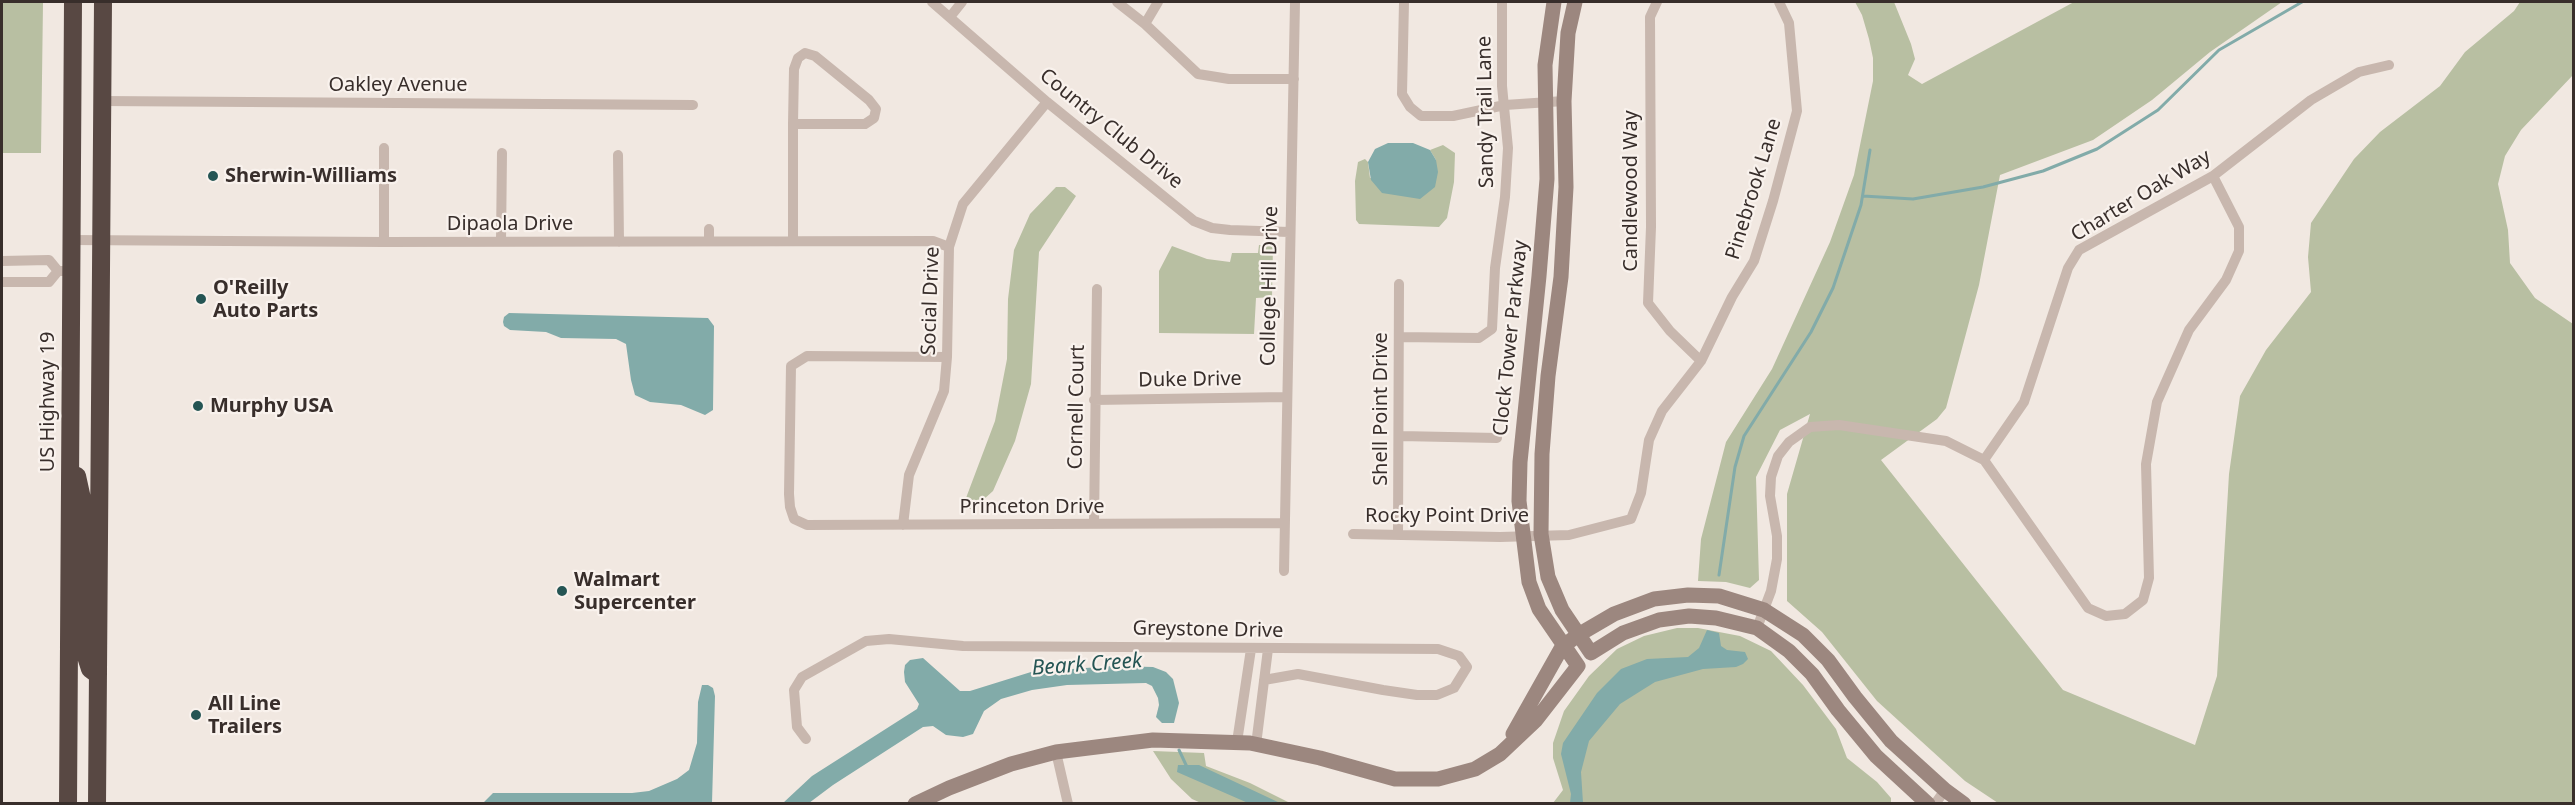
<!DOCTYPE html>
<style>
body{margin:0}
#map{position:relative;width:2575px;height:805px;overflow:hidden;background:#f1e8e1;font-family:"Noto Sans",sans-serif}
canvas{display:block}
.frame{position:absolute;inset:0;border:3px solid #382e2b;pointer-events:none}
</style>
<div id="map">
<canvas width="2575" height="805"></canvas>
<div class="frame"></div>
</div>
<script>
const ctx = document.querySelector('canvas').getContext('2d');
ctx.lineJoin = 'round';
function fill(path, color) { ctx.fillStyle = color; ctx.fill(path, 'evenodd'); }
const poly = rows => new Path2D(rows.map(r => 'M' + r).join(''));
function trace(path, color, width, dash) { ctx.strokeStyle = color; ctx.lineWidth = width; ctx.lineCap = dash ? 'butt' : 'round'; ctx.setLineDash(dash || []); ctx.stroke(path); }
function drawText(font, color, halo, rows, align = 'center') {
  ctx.font = font + ' "Noto Sans",sans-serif'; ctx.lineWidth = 4.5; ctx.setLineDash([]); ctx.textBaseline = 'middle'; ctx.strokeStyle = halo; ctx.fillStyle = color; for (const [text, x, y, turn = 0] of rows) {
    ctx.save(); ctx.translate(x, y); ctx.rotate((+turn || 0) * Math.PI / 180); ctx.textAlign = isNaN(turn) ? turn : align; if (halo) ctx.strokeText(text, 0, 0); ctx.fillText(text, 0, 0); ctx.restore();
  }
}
fill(poly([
 [1855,2,1894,2,1911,44,1915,59,1908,75,1922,84,2074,2,2282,2,2210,52,2152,100,2093,140,2000,175,1979,285,1946,408,1937,419,1881,460,2063,690,2195,745,2217,676,2229,474,2240,396,2266,350,2311,292,2308,257,2311,223,2354,159,2380,132,2440,86,2465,52,2514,11,2520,2,2573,2,2573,75,2521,130,2505,156,2498,184,2508,230,2510,263,2535,298,2573,324,2573,803,1998,803,1965,781,1877,701,1822,632,1787,601,1787,494,1810,414,1780,430,1756,477,1759,580,1750,588,1726,582,1698,581,1701,539,1726,442,1772,369,1830,242,1854,175,1873,81,1873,58,1869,39,1862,15],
 [2,3,43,3,41,153,2,153],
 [1443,145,1455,153,1454,182,1447,218,1439,227,1359,224,1356,220,1355,181,1358,162,1365,159,1368,162,1370,178,1436,160,1430,150],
 [1056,187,1065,187,1076,196,1039,252,1031,384,1015,441,993,491,973,509,967,509,966,498,995,421,1007,359,1008,299,1014,250,1030,214],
 [1259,245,1273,245,1272,297,1256,298,1254,334,1159,333,1159,271,1172,246,1207,259,1230,262,1232,253,1258,253],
 [1677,628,1698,628,1740,636,1771,651,1803,685,1836,729,1847,758,1877,782,1891,798,1891,803,1553,803,1563,790,1553,758,1553,743,1564,711,1589,676,1617,649,1644,636],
 [1153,751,1204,753,1206,766,1250,783,1290,803,1201,803,1192,799,1171,779]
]), '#b8bfa2');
fill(poly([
 [1388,143,1413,143,1430,150,1436,160,1438,172,1435,187,1420,199,1382,193,1371,180,1368,162,1375,149],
 [509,313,708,318,714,326,713,410,705,415,681,405,650,402,635,395,631,380,626,344,616,339,561,338,546,332,510,330,504,326,503,322,504,317],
 [1707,630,1719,633,1721,646,1727,650,1745,652,1748,659,1743,664,1736,667,1703,669,1655,682,1620,704,1589,741,1581,772,1583,803,1570,803,1571,794,1561,754,1563,743,1597,693,1621,669,1647,659,1688,657,1699,648],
 [923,658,960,691,970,691,1031,672,1113,666,1153,667,1166,672,1173,679,1179,703,1174,723,1162,723,1156,717,1159,705,1158,698,1152,686,1146,683,1067,685,1032,690,1001,699,984,711,973,734,963,737,946,735,933,726,923,727,833,785,809,803,783,803,812,776,917,709,919,704,905,682,904,672,905,665,910,660],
 [702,685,708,685,713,688,715,696,712,803,483,803,493,793,632,793,649,791,677,779,689,770,697,743,698,702],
 [1178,765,1199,765,1280,803,1248,803,1177,772]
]), '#82aba9');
trace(poly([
 [1863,196,1913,199,1983,187,2043,171,2097,149,2158,110,2219,50,2302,2],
 [1719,575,1735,467,1744,436,1811,332,1833,288,1861,205,1870,150],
 [1179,750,1187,767]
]), '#82aba9', 3);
trace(poly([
 [932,2,1047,102,1194,221,1212,228,1230,230,1289,232],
 [1117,2,1145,24,1198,74,1229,79,1294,79],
 [1404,2,1402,94,1410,107,1421,116,1453,116,1505,105,1564,101],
 [1657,2,1650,17,1651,227,1648,303,1670,331,1701,361],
 [950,17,962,2],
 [1145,24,1158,2],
 [102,101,693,105],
 [793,124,865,124,874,118,876,109,869,100,815,56,805,53,798,58,794,69,793,124,793,240],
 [384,148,384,242],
 [618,155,619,242],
 [709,229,709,241],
 [71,240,384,242,933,241,949,247],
 [501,241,502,153],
 [2,261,49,260,58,271,71,271],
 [2,282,49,282,58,271],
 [1399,337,1479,338,1492,329,1495,268,1505,197,1508,148,1502,86,1502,2],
 [947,357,807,356,791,366,789,494,790,507,794,519,807,525,1284,523],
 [1094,400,1286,397],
 [1400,436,1497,438],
 [1984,460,2088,608,2106,616,2125,614,2143,600,2149,578,2146,464,2157,402,2189,330,2226,280,2239,251,2239,227,2213,176],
 [1094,524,1097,289],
 [903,525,909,475,944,391,947,357,949,247,963,204,1047,102],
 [1353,534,1500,537,1569,535,1631,519,1641,493,1649,440,1662,411,1701,361,1732,297,1754,261,1773,201,1797,111,1789,23,1779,2],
 [1398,534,1399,284],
 [1284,571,1295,2],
 [1757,628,1771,591,1777,559,1777,536,1770,496,1771,477,1778,456,1789,442,1810,427,1839,425,1946,441,1984,460,2024,402,2068,268,2079,250,2213,176,2311,100,2359,72,2389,65],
 [806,739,797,727,794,690,802,677,866,641,889,639,963,646,1438,649,1459,656,1467,667,1454,688,1437,695,1417,695,1383,690,1298,674,1264,680],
 [1237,742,1251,649],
 [1256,745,1268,649],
 [1056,752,1068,804],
 [1935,804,1945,790]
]), '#c8b7ae', 10);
trace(poly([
 [1575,2,1568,33,1564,101,1566,187,1561,277,1548,376,1542,454,1541,534,1548,577,1562,610,1591,653,1623,633,1659,620,1689,616,1716,618,1757,628,1789,651,1812,674,1838,710,1876,756,1928,804],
 [1513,734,1562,647,1578,635,1614,614,1654,599,1688,595,1719,596,1764,610,1803,635,1828,660,1855,697,1891,741,1945,790,1964,804],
 [915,804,949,788,1011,764,1056,752,1153,740,1250,743,1320,758,1395,779,1438,779,1475,769,1500,754,1536,720,1578,666,1539,609,1529,582,1519,501,1520,462,1539,276,1547,179,1545,65,1554,2]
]), '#9c877f', 15);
trace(poly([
 [77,476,84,508,83,647,90,669,98,675],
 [68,804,73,2],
 [97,804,103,2]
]), '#584843', 18);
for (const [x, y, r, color] of [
 [213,176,6,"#255554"],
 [201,299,6,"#255554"],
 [198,406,6,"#255554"],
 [562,591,6,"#255554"],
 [196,715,6,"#255554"]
]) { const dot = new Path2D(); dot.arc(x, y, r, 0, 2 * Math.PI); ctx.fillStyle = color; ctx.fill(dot); trace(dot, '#f9f2ed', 2); }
drawText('20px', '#382e2b', '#f9f2ed', [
 ["Oakley Avenue",398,85],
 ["Sandy Trail Lane",1486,112,-91],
 ["Country Club Drive",1111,129,39],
 ["Pinebrook Lane",1754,189,-73],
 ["Candlewood Way",1631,191,-90],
 ["Charter Oak Way",2141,196,-31],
 ["Dipaola Drive",510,224],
 ["College Hill Drive",1270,286,-89],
 ["Social Drive",931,301,-88],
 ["Clock Tower Parkway",1511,338,-84],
 ["Duke Drive",1190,380,-1],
 ["US Highway 19",48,402,-90],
 ["Cornell Court",1077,407,-89],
 ["Shell Point Drive",1381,409,-90],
 ["Princeton Drive",1032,507],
 ["Rocky Point Drive",1447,516],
 ["Greystone Drive",1208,630,1]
]);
drawText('bold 20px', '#382e2b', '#f9f2ed', [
 ["Sherwin-Williams",225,176],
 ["O'Reilly",213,288],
 ["Auto Parts",213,311],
 ["Murphy USA",210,406],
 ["Walmart",574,580],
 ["Supercenter",574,603],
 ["All Line",208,704],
 ["Trailers",208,727]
], 'left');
drawText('italic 21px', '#255554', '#f9f2ed', [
 ["Beark Creek",1087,665,-4]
]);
</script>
